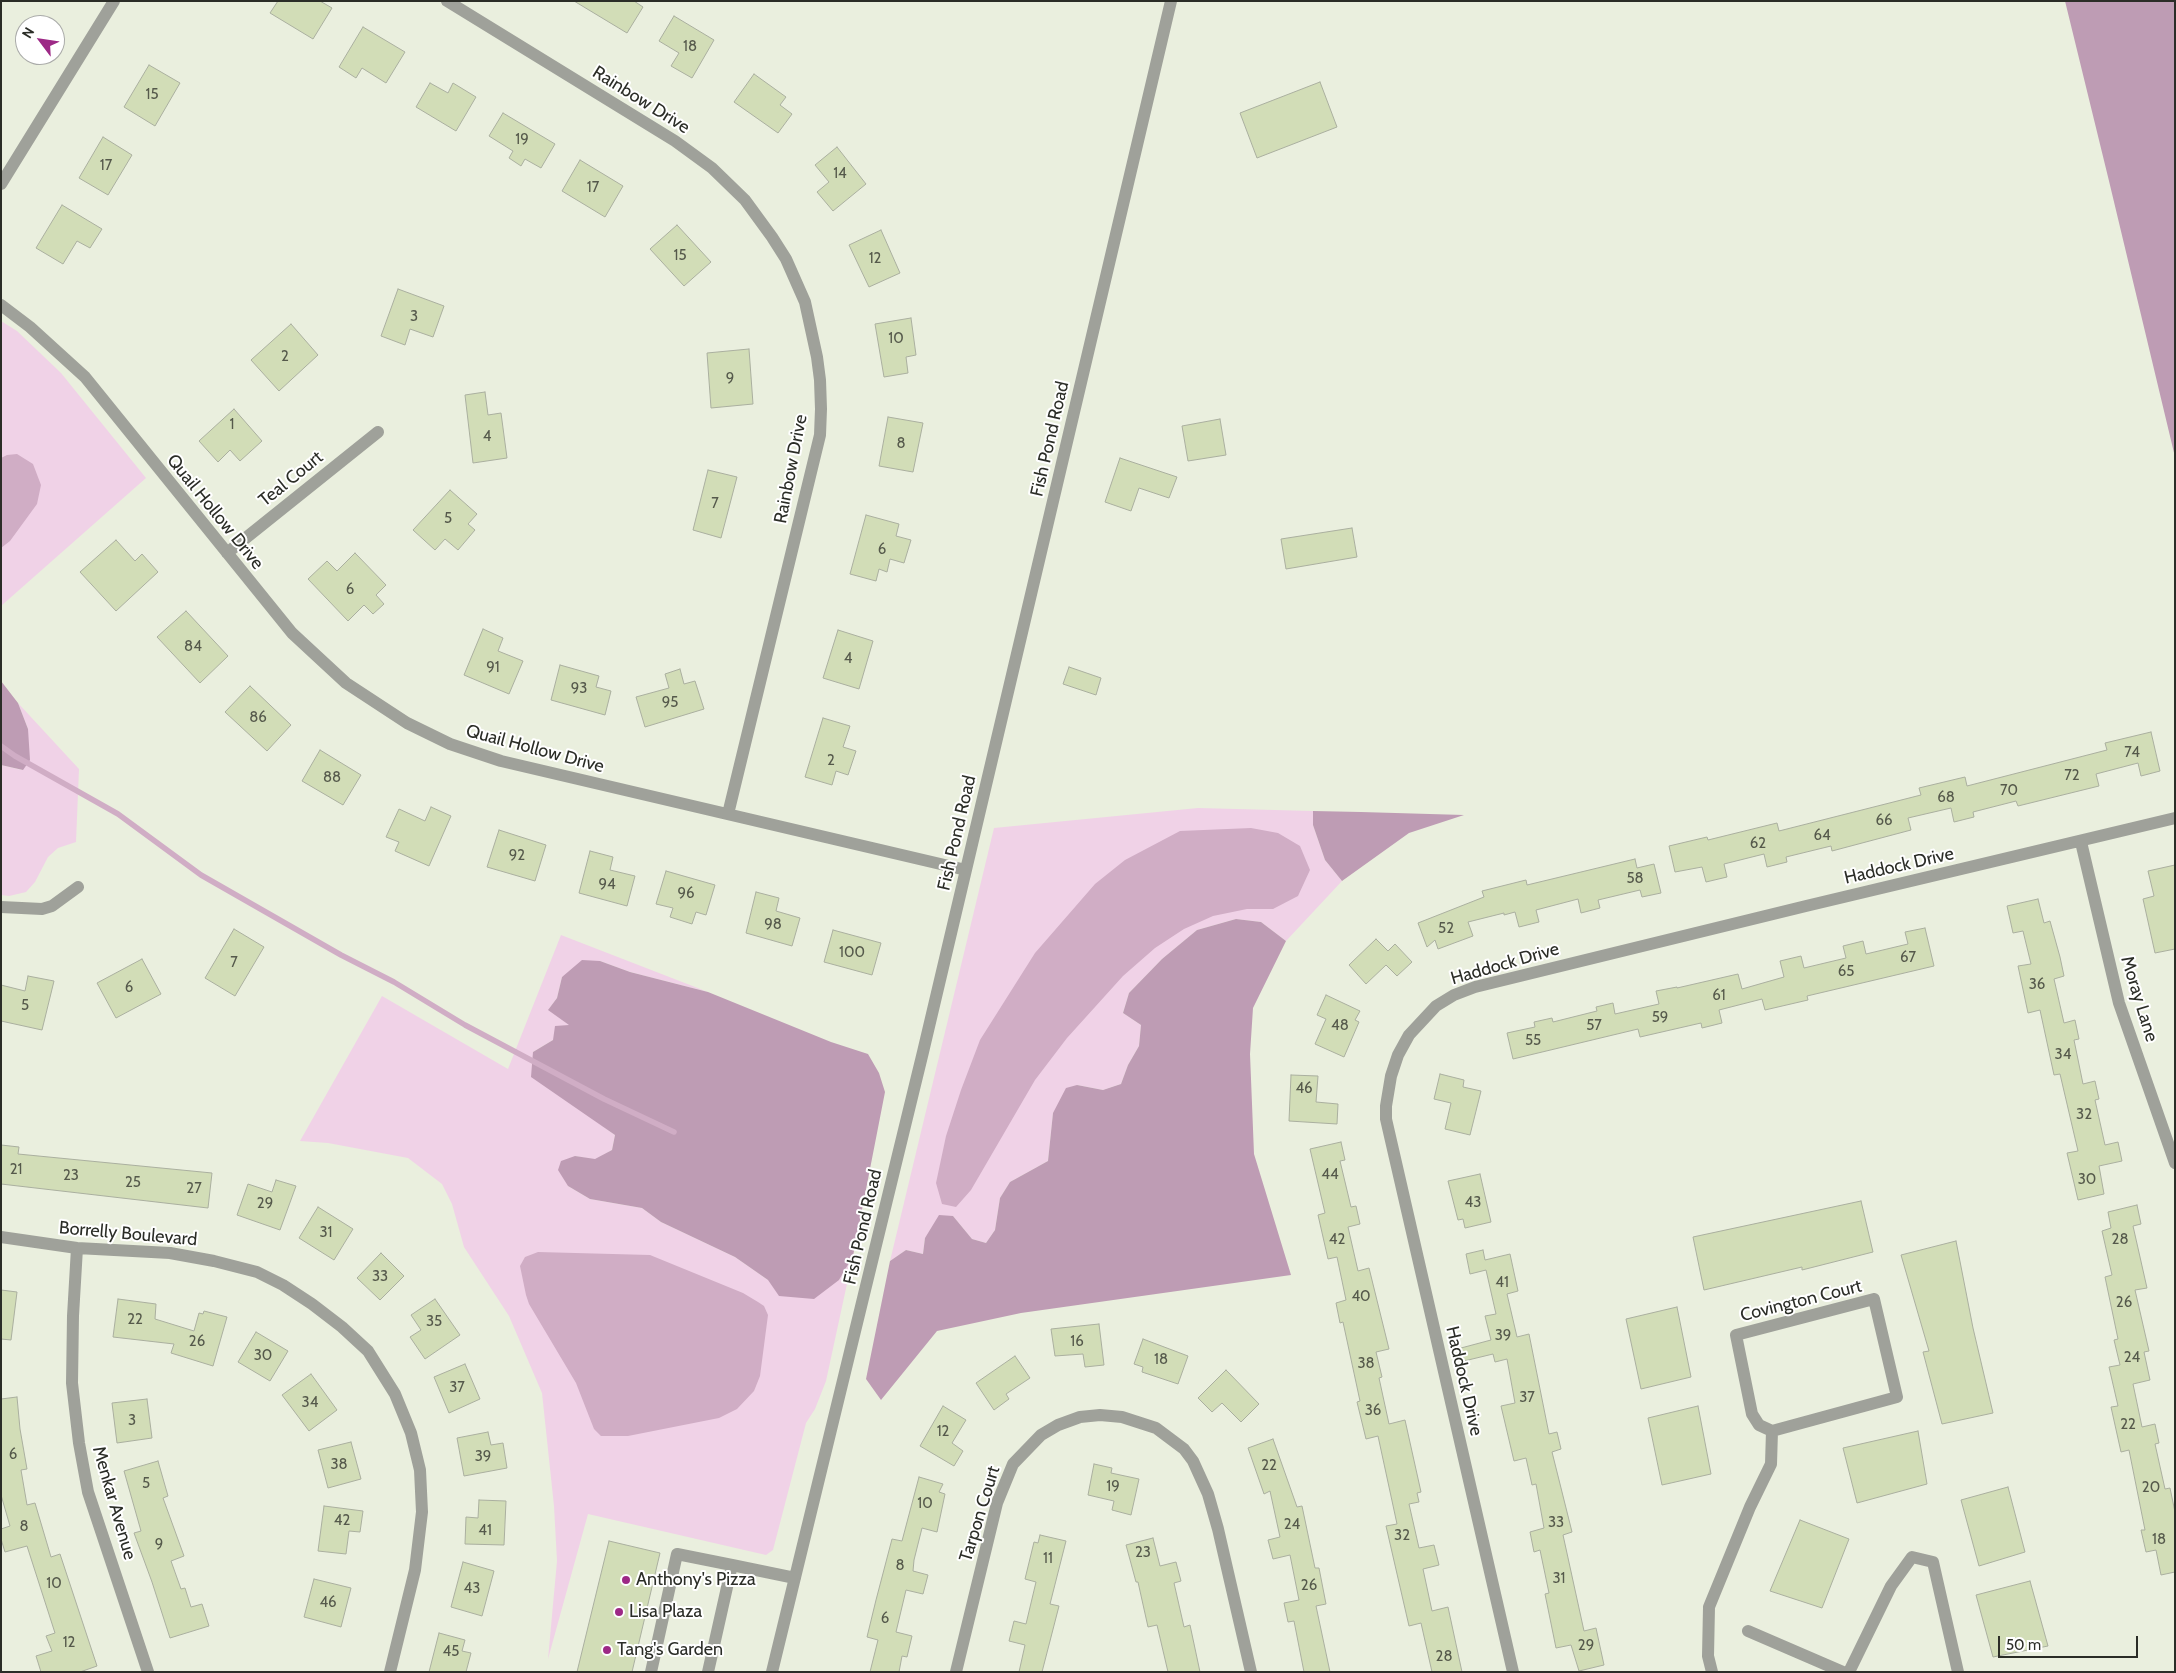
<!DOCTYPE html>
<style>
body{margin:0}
#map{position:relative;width:2176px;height:1673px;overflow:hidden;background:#eaefde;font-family:Cabin,sans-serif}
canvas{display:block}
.frame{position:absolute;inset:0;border:2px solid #2b2d27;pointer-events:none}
.north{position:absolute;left:15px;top:15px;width:50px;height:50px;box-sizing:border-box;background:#fff;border:1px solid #aaaba9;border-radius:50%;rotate:301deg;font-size:14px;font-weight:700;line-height:20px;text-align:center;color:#2b2d27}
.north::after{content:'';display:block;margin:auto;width:18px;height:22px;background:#9d2986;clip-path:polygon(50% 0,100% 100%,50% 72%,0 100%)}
.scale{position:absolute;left:1998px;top:1636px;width:140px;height:22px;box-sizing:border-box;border:2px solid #2b2d27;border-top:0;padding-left:6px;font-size:15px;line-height:18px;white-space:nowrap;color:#2b2d27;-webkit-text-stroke:4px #fff;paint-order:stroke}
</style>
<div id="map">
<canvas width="2176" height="1673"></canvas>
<div class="frame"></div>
<div class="north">N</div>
<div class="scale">50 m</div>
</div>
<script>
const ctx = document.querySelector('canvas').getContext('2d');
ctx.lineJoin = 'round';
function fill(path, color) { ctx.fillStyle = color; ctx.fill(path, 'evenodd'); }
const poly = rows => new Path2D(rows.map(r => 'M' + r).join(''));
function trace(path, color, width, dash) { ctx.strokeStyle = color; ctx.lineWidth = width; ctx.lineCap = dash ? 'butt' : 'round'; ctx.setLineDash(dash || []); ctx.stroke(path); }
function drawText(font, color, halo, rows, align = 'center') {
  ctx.font = font + ' Cabin,sans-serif'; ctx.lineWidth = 4; ctx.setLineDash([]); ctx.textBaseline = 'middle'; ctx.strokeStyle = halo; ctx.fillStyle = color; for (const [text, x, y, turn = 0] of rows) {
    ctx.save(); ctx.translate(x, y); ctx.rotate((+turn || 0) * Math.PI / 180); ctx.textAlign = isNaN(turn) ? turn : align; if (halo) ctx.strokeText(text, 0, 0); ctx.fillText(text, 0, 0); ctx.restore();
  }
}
fill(poly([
 [1,321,17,331,61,373,146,478,1,606],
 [18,703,79,769,76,842,58,848,48,857,35,882,26,892,9,896,1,895,1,765,22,770,28,729],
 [1198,808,1313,811,1313,825,1325,860,1342,881,1286,941,1261,922,1236,919,1197,930,1162,959,1129,993,1123,1013,1141,1025,1139,1046,1128,1065,1121,1084,1103,1090,1077,1085,1053,1113,1048,1161,1010,1182,1000,1198,995,1230,986,1243,972,1239,953,1216,925,1238,923,1254,906,1250,890,1261,994,828],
 [561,935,708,992,630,972,600,961,562,977,557,998,549,1009,570,1025,553,1040,533,1052,588,1115,615,1135,612,1150,595,1160,575,1156,568,1186,590,1199,642,1208,661,1222,735,1257,768,1280,839,1280,853,1256,826,1381,815,1409,806,1423,773,1550,766,1555,588,1514,548,1659,557,1561,554,1506,542,1393,509,1316,464,1247,452,1204,442,1184,408,1158,328,1143,300,1141,382,996,508,1069]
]), '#f0d2e7');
fill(poly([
 [2065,1,2175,1,2175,457,2109,181],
 [1,681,18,703,28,729,30,760,23,770,1,765],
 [1313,811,1361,812,1464,815,1409,833,1342,881,1325,860,1313,825],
 [1236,919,1261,922,1286,941,1253,1008,1250,1054,1254,1154,1291,1275,1021,1313,937,1331,881,1400,866,1379,890,1261,906,1250,923,1254,925,1238,939,1215,953,1216,972,1239,986,1243,995,1230,1000,1198,1010,1182,1048,1161,1053,1113,1066,1088,1077,1085,1103,1090,1121,1084,1128,1065,1139,1046,1141,1025,1123,1013,1129,993,1162,959,1197,930],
 [582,960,600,961,630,972,708,992,831,1042,868,1054,879,1073,885,1092,853,1256,839,1280,814,1299,779,1296,768,1280,735,1257,661,1222,642,1208,590,1199,568,1186,558,1170,561,1161,575,1156,595,1159,612,1150,615,1135,531,1077,533,1052,553,1040,555,1026,569,1025,548,1010,557,998,562,977]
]), '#be9cb4');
fill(poly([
 [17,454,33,464,41,485,37,504,10,541,1,548,1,458,7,455],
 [1251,828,1278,833,1300,846,1310,870,1298,896,1273,909,1247,909,1213,916,1184,929,1155,948,1123,976,1067,1038,1035,1080,971,1190,956,1207,942,1204,936,1183,946,1136,961,1090,980,1040,1035,953,1095,884,1125,860,1180,831],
 [538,1252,650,1255,743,1293,758,1302,764,1306,768,1315,760,1376,754,1391,737,1409,719,1418,628,1436,601,1436,594,1429,576,1383,529,1304,526,1295,520,1266,525,1257]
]), '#d0adc5');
trace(poly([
 [1,746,15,756,118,814,201,875,341,955,394,982,465,1025,604,1099,674,1132]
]), '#d0adc5', 5.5);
const building = poly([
 [278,1,320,1,332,8,313,39,270,13,278,1],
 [574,1,634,1,643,7,627,33,574,1],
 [674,16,714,40,692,78,671,66,679,53,659,41,674,16],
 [363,27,405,52,386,83,362,68,356,78,339,67,363,27],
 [149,65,180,83,155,126,124,107,149,65],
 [754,74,786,97,780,105,792,114,778,133,734,102,754,74],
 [1320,82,1337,127,1257,158,1240,113,1320,82],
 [430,83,448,93,453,83,476,97,456,131,416,107,430,83],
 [503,113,555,144,541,168,525,159,521,166,509,158,513,151,489,136,503,113],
 [103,137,132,155,108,195,79,178,103,137],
 [837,147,866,184,833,211,817,192,829,182,815,165,837,147],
 [580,160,623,186,605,217,562,191,580,160],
 [62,205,102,229,90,248,77,241,63,264,36,248,62,205],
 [677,225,711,262,684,286,650,249,677,225],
 [881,230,900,273,869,287,849,245,881,230],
 [398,289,444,306,433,337,410,329,405,345,381,336,398,289],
 [911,318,916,355,906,357,908,373,884,377,875,324,911,318],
 [291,324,318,355,279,391,251,360,291,324],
 [749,349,753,404,711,408,707,353,749,349],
 [485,392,488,415,501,413,507,458,473,463,465,395,485,392],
 [234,409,262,441,240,461,230,450,218,462,199,441,234,409],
 [888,417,923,423,913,472,879,466,888,417],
 [1220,419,1226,455,1188,461,1182,426,1220,419],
 [1120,458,1177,477,1169,498,1139,488,1131,511,1105,502,1120,458],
 [708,470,737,477,721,538,693,530,708,470],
 [450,490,477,514,468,524,475,530,458,550,445,539,435,550,413,530,450,490],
 [866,515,899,524,896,536,911,540,904,563,890,559,887,572,879,569,876,581,850,574,866,515],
 [1352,528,1357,557,1286,569,1281,539,1352,528],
 [116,540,135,561,142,554,158,572,116,611,80,572,116,540],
 [355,553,386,585,376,595,384,604,373,614,364,605,348,621,308,579,327,561,337,571,355,553],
 [186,611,228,656,200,683,157,637,186,611],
 [483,629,503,638,498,651,523,661,509,694,464,675,483,629],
 [838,630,873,641,859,689,823,678,838,630],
 [560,665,599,676,596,687,611,691,605,715,551,700,560,665],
 [1069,667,1101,678,1096,695,1063,684,1069,667],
 [680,669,684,684,695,681,704,709,645,727,636,697,669,688,665,674,680,669],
 [250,686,291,725,267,751,225,712,250,686],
 [823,718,850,726,843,747,856,751,848,775,836,771,832,785,805,777,823,718],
 [2151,732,2160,771,2141,776,2138,763,2096,774,2099,786,2018,806,2016,801,1973,812,1974,817,1954,822,1951,808,1908,818,1911,830,1832,851,1831,846,1786,857,1787,862,1767,867,1764,854,1724,864,1727,877,1706,882,1702,867,1675,872,1669,846,1707,837,1708,840,1777,823,1779,831,1921,795,1919,788,1965,777,1967,786,2107,750,2105,743,2151,732],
 [320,750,361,775,343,805,302,781,320,750],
 [431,807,451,816,429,866,395,851,399,842,386,837,399,809,425,821,431,807],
 [499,830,546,845,535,881,487,867,499,830],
 [590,851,613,857,610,870,635,876,627,906,579,893,590,851],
 [1635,859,1637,868,1654,864,1661,893,1642,897,1640,890,1598,900,1600,908,1581,913,1578,899,1536,910,1539,922,1519,927,1515,912,1504,915,1504,913,1468,922,1473,936,1438,949,1435,940,1427,947,1418,923,1484,897,1482,891,1526,880,1527,885,1635,859],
 [2175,865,2175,949,2155,953,2143,899,2154,896,2148,871,2175,865],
 [666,871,715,885,706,915,696,912,692,924,670,917,673,908,656,904,666,871],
 [756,892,779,898,776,911,800,918,792,946,746,933,756,892],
 [2038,899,2044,923,2050,921,2060,957,2064,976,2054,979,2064,1023,2075,1020,2079,1039,2074,1040,2083,1084,2095,1081,2099,1099,2095,1100,2105,1145,2118,1142,2122,1161,2099,1166,2104,1194,2078,1200,2067,1153,2078,1151,2060,1074,2054,1075,2040,1010,2028,1013,2018,966,2031,964,2023,931,2013,933,2007,906,2038,899],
 [1925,928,1934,966,1807,996,1808,1000,1765,1010,1762,999,1719,1010,1722,1023,1702,1028,1701,1023,1640,1037,1638,1029,1513,1059,1507,1033,1535,1027,1534,1022,1552,1018,1553,1022,1597,1011,1596,1007,1613,1003,1615,1014,1659,1004,1656,991,1677,987,1677,988,1738,974,1742,989,1784,977,1780,961,1801,956,1804,968,1846,958,1843,946,1863,941,1866,954,1908,944,1905,932,1925,928],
 [234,929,264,947,235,996,205,978,234,929],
 [833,930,881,943,872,975,824,962,833,930],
 [1376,939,1388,951,1395,944,1412,962,1397,976,1386,965,1366,984,1349,965,1376,939],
 [142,959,161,994,116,1018,97,983,142,959],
 [28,976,54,981,42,1030,1,1021,1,985,25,991,28,976],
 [1326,995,1360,1011,1355,1020,1359,1022,1344,1057,1315,1044,1326,1019,1317,1015,1326,995],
 [1440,1074,1464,1080,1463,1087,1481,1091,1470,1135,1445,1129,1451,1103,1434,1099,1440,1074],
 [1291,1075,1318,1076,1316,1102,1338,1104,1337,1124,1289,1121,1291,1075],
 [1341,1142,1345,1160,1340,1161,1351,1207,1356,1206,1360,1224,1348,1227,1358,1271,1369,1268,1389,1349,1376,1352,1382,1377,1379,1378,1389,1424,1405,1420,1421,1492,1417,1493,1419,1502,1409,1504,1419,1548,1434,1545,1439,1565,1423,1569,1432,1611,1448,1607,1462,1672,1432,1672,1421,1623,1409,1626,1386,1526,1397,1524,1378,1436,1366,1439,1357,1402,1360,1401,1343,1322,1340,1323,1336,1303,1346,1300,1337,1257,1328,1259,1318,1215,1325,1213,1310,1149,1341,1142],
 [1,1145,19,1147,18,1154,212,1173,208,1208,1,1184,1,1145],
 [1480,1174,1491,1222,1465,1228,1463,1219,1458,1220,1448,1181,1480,1174],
 [276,1180,296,1186,280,1230,237,1215,248,1184,272,1192,276,1180],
 [1861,1201,1873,1252,1802,1270,1802,1267,1704,1290,1693,1237,1861,1201],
 [2137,1205,2141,1224,2133,1226,2147,1288,2135,1290,2149,1351,2144,1352,2150,1380,2133,1384,2142,1427,2155,1424,2159,1443,2155,1444,2165,1489,2170,1488,2175,1512,2175,1572,2161,1575,2156,1550,2146,1552,2141,1530,2145,1530,2129,1450,2121,1452,2111,1407,2118,1406,2109,1367,2120,1365,2114,1340,2118,1339,2105,1277,2112,1275,2102,1231,2111,1228,2108,1212,2137,1205],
 [318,1207,353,1229,334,1260,299,1238,318,1207],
 [1956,1241,1973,1328,1993,1413,1942,1424,1923,1352,1929,1351,1901,1255,1956,1241],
 [1483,1250,1485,1260,1510,1254,1518,1291,1507,1294,1517,1337,1529,1334,1549,1434,1557,1432,1561,1449,1552,1452,1572,1532,1563,1535,1584,1631,1596,1628,1604,1665,1579,1671,1571,1645,1556,1648,1545,1594,1549,1593,1540,1550,1534,1552,1530,1532,1544,1528,1536,1484,1532,1485,1526,1458,1514,1461,1501,1406,1515,1403,1507,1359,1495,1362,1493,1354,1464,1361,1461,1348,1491,1340,1485,1316,1496,1314,1486,1270,1470,1274,1466,1254,1483,1250],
 [381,1253,404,1276,380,1300,357,1278,381,1253],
 [1,1290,17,1292,11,1340,1,1339,1,1290],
 [118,1299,156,1304,155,1319,194,1331,199,1313,203,1314,204,1311,227,1317,213,1366,171,1353,174,1344,113,1337,118,1299],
 [435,1299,460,1335,425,1359,410,1337,421,1330,411,1315,435,1299],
 [1677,1307,1691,1377,1641,1389,1626,1319,1677,1307],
 [1099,1324,1104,1365,1085,1367,1083,1354,1055,1356,1051,1329,1099,1324],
 [256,1332,288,1351,270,1381,238,1362,256,1332],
 [1143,1339,1188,1356,1178,1384,1142,1372,1143,1367,1134,1364,1143,1339],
 [1015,1356,1030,1378,1006,1394,1009,1399,994,1410,976,1383,1015,1356],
 [465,1364,480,1399,449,1413,434,1377,465,1364],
 [1226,1370,1259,1404,1241,1422,1222,1403,1212,1412,1198,1398,1226,1370],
 [311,1374,337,1410,309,1431,282,1395,311,1374],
 [17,1397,20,1429,27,1469,21,1470,27,1505,35,1503,51,1557,60,1554,97,1666,80,1672,41,1672,36,1656,52,1651,46,1636,55,1633,27,1546,5,1552,1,1539,1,1529,10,1526,1,1495,1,1399,17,1397],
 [147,1399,152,1438,117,1443,112,1403,147,1399],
 [943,1406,966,1420,952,1443,963,1451,954,1466,920,1446,943,1406],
 [1698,1406,1711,1474,1662,1485,1648,1418,1698,1406],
 [1918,1431,1927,1484,1857,1503,1843,1448,1918,1431],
 [488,1432,491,1445,503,1443,507,1468,464,1476,457,1438,488,1432],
 [1273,1439,1297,1507,1302,1506,1315,1568,1319,1568,1326,1604,1316,1606,1330,1672,1304,1672,1294,1621,1288,1622,1284,1603,1299,1600,1290,1555,1273,1559,1268,1540,1280,1537,1270,1491,1264,1494,1248,1448,1273,1439],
 [351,1442,361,1479,328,1488,318,1450,351,1442],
 [158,1461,168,1496,163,1498,184,1556,171,1561,181,1589,185,1588,191,1607,202,1604,209,1626,170,1638,152,1582,134,1533,141,1531,124,1471,158,1461],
 [1094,1464,1112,1468,1111,1473,1139,1479,1131,1515,1112,1510,1114,1501,1088,1495,1094,1464],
 [919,1477,943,1484,939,1492,945,1494,937,1532,922,1528,914,1560,913,1571,928,1575,923,1594,906,1590,896,1632,912,1636,907,1657,902,1656,899,1672,870,1672,878,1640,867,1637,876,1600,892,1539,902,1541,919,1477],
 [2008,1487,2025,1552,1979,1566,1961,1500,2008,1487],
 [479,1500,506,1501,504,1545,465,1544,466,1517,478,1518,479,1500],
 [324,1506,363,1511,360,1532,349,1531,346,1554,318,1551,324,1506],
 [1800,1520,1849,1539,1822,1608,1770,1591,1800,1520],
 [1040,1535,1066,1541,1050,1604,1059,1606,1042,1672,1019,1672,1025,1645,1009,1641,1014,1621,1026,1624,1036,1582,1025,1579,1034,1542,1038,1543,1040,1535],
 [1153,1538,1160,1566,1176,1562,1181,1581,1174,1583,1184,1627,1190,1625,1200,1672,1168,1672,1157,1625,1148,1627,1138,1582,1136,1582,1126,1545,1153,1538],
 [609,1541,660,1553,632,1672,577,1672,609,1541],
 [463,1562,494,1571,482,1616,451,1607,463,1562],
 [314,1579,351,1588,341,1627,304,1617,314,1579],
 [2030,1581,2048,1646,1993,1657,1976,1595,2030,1581],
 [439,1633,465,1640,462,1651,471,1653,466,1672,429,1672,439,1633]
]);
fill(building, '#d2ddb7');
trace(building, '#aaaf9f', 1);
trace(poly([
 [447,1,675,141,712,168,745,200,772,237,786,259,805,302,817,357,820,380,821,409,820,435,728,814],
 [1,184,114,1],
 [1,305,30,327,85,377,292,633,346,683,407,723,450,744,501,761,966,870],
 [227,553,378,432],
 [2081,842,2119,1003,2175,1163],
 [1,907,42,909,52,906,78,887],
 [1,1237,77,1248,170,1253,214,1261,257,1272,283,1285,312,1304,342,1327,368,1351,395,1394,411,1433,420,1470,422,1512,415,1570,390,1672],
 [77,1248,73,1316,72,1383,79,1443,88,1492,148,1672],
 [1874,1299,1897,1397,1772,1431,1759,1425,1752,1414,1736,1335,1874,1299],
 [732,1565,795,1578],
 [1748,1631,1843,1672],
 [651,1672,677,1554,732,1565,708,1672],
 [772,1672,923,1052,1171,1],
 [956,1672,997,1503,1013,1464,1041,1435,1058,1425,1080,1417,1100,1415,1122,1417,1156,1428,1184,1449,1193,1461,1208,1494,1218,1529,1251,1672],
 [1513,1672,1386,1119,1386,1106,1391,1076,1398,1055,1409,1035,1436,1006,1454,995,1475,987,1806,906,2175,818],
 [1712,1672,1708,1656,1709,1607,1750,1507,1771,1464,1772,1431],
 [1849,1672,1891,1586,1912,1557,1933,1562,1958,1672]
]), '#9fa19a', 12);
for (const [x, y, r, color] of [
 [626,1580,5,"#9d2986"],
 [619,1612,5,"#9d2986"],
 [607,1650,5,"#9d2986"]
]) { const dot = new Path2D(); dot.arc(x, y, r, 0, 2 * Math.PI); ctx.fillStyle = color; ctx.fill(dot); trace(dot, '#fff', 2); }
drawText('15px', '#55594b', null, [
 ["18",690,47],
 ["15",152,95],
 ["19",522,140],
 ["17",106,166],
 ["14",840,174],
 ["17",593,188],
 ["15",680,256],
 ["12",875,259],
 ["3",414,317],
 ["10",896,339],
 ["2",285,357],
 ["9",730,379],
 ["1",232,425],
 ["4",487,437],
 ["8",901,444],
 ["7",715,504],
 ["5",448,519],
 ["6",882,550],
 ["6",350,590],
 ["84",193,647],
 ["4",848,659],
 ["91",493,668],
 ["93",579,689],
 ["95",670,703],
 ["86",258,718],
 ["74",2132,753],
 ["2",831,761],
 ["72",2072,776],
 ["88",332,778],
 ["70",2009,791],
 ["68",1946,798],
 ["66",1884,821],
 ["64",1822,836],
 ["62",1758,844],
 ["92",517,856],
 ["58",1635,879],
 ["94",607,885],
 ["96",686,894],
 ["98",773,925],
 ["52",1446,929],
 ["100",852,953],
 ["67",1908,958],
 ["7",234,963],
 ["65",1846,972],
 ["36",2037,985],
 ["6",129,988],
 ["61",1719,996],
 ["5",25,1006],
 ["59",1660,1018],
 ["48",1340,1026],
 ["57",1594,1026],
 ["55",1533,1041],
 ["34",2063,1055],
 ["46",1304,1089],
 ["32",2084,1115],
 ["21",16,1170],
 ["44",1330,1175],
 ["23",71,1176],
 ["30",2087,1180],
 ["25",133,1183],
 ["27",194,1189],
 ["43",1473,1203],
 ["29",265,1204],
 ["31",326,1233],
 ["42",1337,1240],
 ["28",2120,1240],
 ["33",380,1277],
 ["41",1502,1283],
 ["40",1361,1297],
 ["26",2124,1303],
 ["22",135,1320],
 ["35",434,1322],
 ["39",1503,1336],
 ["26",197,1342],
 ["16",1077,1342],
 ["30",263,1356],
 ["24",2132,1358],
 ["18",1161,1360],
 ["38",1366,1364],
 ["37",457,1388],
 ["37",1527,1398],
 ["34",310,1403],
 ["36",1373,1411],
 ["3",132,1421],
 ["22",2128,1425],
 ["12",943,1432],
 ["6",13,1455],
 ["39",483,1457],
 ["38",339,1465],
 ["22",1269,1466],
 ["5",146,1484],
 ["19",1113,1487],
 ["20",2151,1488],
 ["10",925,1504],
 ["42",342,1521],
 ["33",1556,1523],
 ["24",1292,1525],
 ["8",24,1527],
 ["41",485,1531],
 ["32",1402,1536],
 ["18",2159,1540],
 ["9",159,1545],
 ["23",1143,1553],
 ["11",1048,1559],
 ["8",900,1566],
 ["31",1559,1579],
 ["10",54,1584],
 ["26",1309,1586],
 ["43",472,1589],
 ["46",328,1603],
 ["6",885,1619],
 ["12",69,1643],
 ["29",1586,1646],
 ["45",451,1652],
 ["28",1444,1657]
]);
drawText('18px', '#2b2d27', '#fff', [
 ["Rainbow Drive",641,100,32],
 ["Fish Pond Road",1050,439,-77],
 ["Rainbow Drive",791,469,-79],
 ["Teal Court",291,479,-39],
 ["Quail Hollow Drive",215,512,51],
 ["Quail Hollow Drive",535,749,15],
 ["Fish Pond Road",957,833,-77],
 ["Haddock Drive",1899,866,-13],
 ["Haddock Drive",1505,964,-16],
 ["Moray Lane",2139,999,73],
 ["Fish Pond Road",863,1227,-77],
 ["Borrelly Boulevard",128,1234,5],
 ["Covington Court",1801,1301,-14],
 ["Haddock Drive",1464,1381,77],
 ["Menkar Avenue",114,1503,74],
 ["Tarpon Court",980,1514,-73]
]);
drawText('18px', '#2b2d27', '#fff', [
 ["Anthony's Pizza",636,1580],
 ["Lisa Plaza",629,1612],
 ["Tang's Garden",617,1650]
], 'left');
</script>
